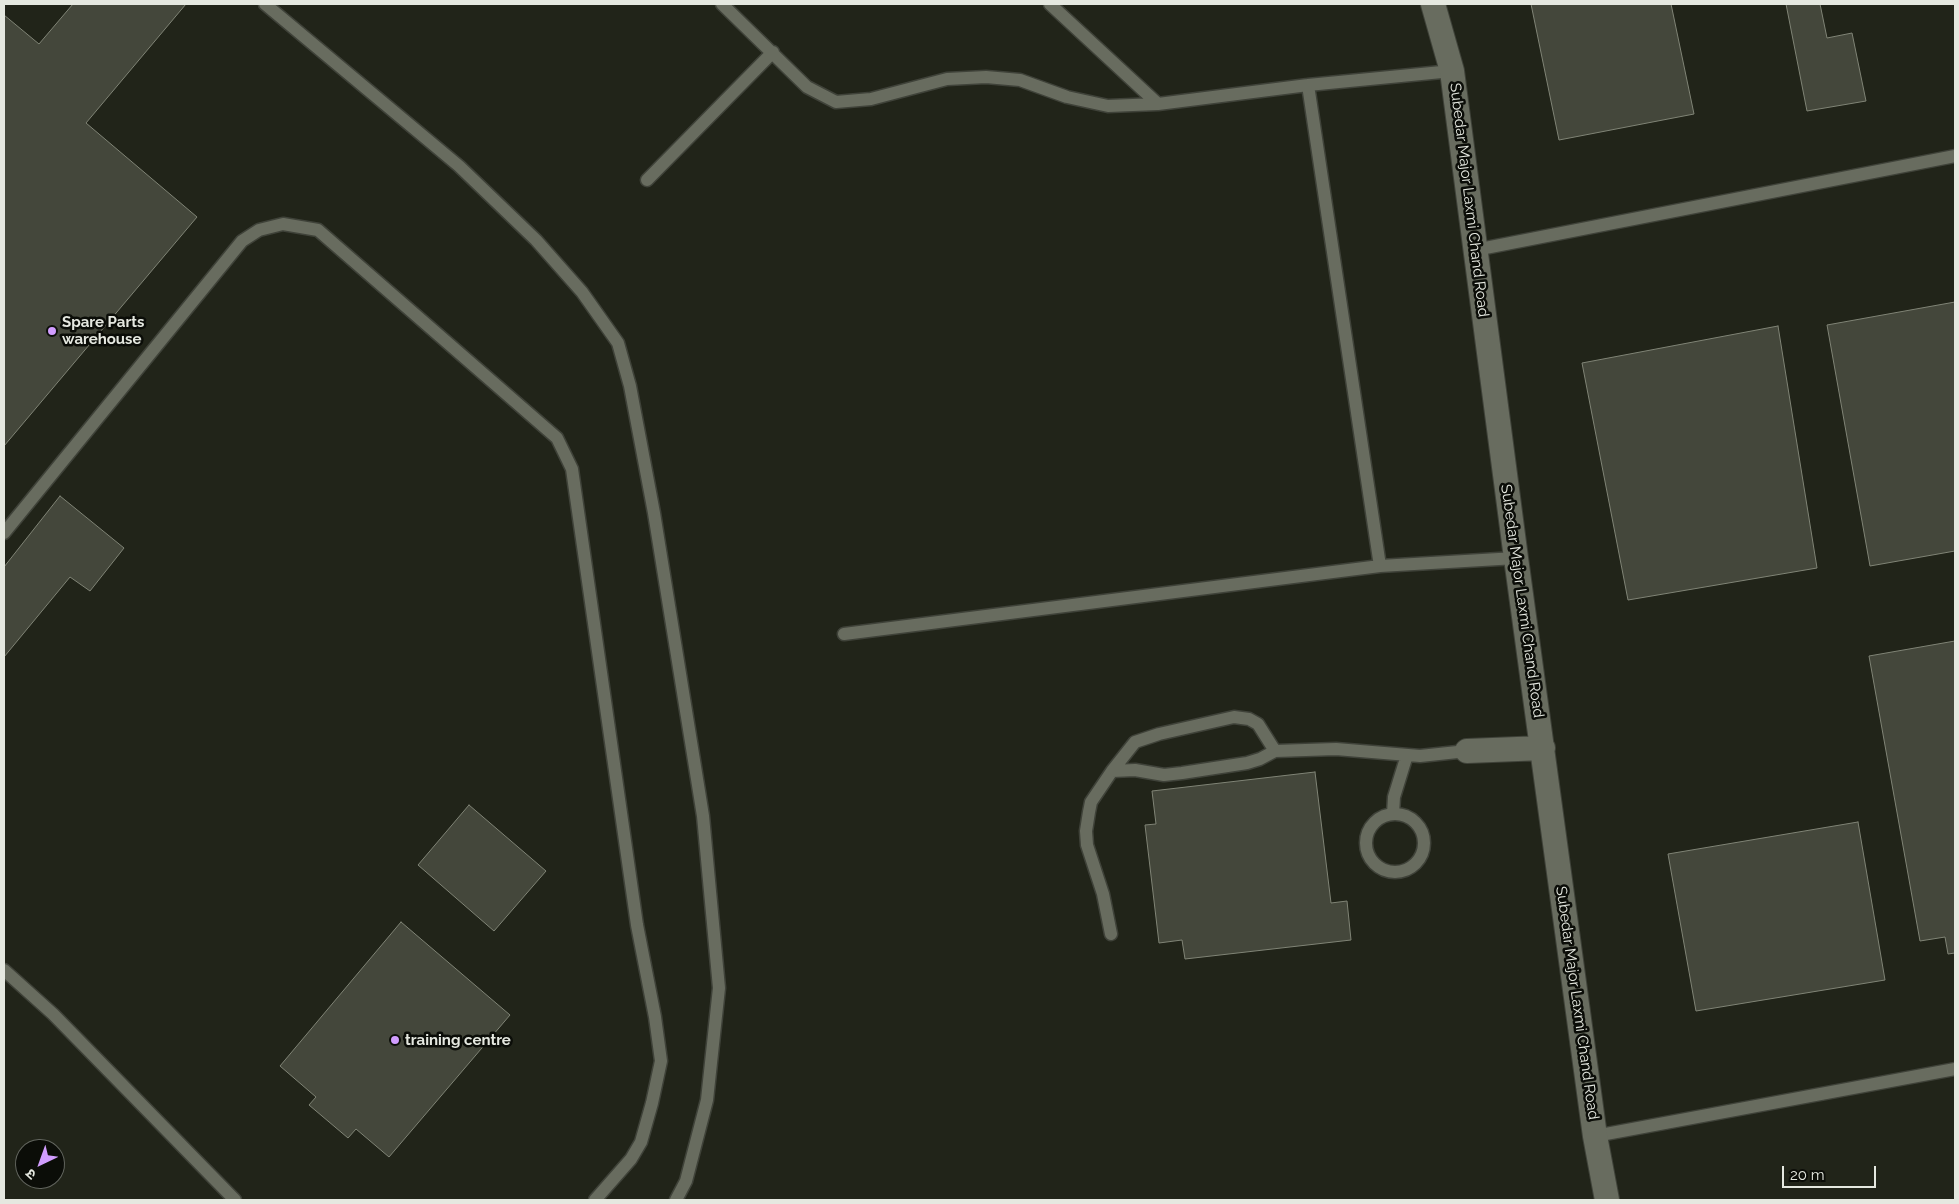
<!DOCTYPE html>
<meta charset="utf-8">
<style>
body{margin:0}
#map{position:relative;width:1959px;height:1204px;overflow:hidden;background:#212419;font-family:Raleway,"Noto Sans Devanagari",sans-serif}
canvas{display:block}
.frame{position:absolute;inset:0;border:5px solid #e5e8e0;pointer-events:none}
.north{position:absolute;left:15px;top:1139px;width:50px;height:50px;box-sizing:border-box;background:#0b0d08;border:1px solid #62655e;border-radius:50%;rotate:222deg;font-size:14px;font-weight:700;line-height:20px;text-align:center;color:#e5e8e0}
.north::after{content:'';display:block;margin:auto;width:18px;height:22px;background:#d19dfe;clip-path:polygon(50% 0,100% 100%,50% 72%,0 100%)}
.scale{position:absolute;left:1782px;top:1166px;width:94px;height:22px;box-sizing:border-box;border:2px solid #e5e8e0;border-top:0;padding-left:6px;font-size:15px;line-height:18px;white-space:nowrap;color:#e5e8e0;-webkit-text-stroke:4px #0b0d08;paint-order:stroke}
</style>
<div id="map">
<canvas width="1959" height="1204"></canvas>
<div class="frame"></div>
<div class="north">उ</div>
<div class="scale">20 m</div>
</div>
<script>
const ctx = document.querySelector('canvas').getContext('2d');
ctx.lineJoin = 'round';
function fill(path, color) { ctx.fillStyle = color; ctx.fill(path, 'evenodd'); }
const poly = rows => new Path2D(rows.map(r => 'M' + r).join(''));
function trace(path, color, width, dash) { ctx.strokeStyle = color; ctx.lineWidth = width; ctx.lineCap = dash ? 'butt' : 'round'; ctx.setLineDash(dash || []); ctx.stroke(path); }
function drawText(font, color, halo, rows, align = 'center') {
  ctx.font = font + ' Raleway,sans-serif'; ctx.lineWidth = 5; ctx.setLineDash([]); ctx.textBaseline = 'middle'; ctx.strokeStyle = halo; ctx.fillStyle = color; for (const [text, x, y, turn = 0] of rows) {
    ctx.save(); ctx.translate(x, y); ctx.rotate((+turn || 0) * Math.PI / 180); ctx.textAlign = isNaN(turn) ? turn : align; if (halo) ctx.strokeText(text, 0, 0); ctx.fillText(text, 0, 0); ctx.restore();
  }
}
const building = poly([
 [73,4,186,4,86,123,197,217,4,446,4,15,39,44,73,4],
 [1531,4,1671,4,1694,114,1559,140,1531,4],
 [1786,4,1820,4,1827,38,1852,33,1866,101,1807,111,1786,4],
 [1955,302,1955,551,1870,566,1827,325,1955,302],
 [1778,326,1817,568,1628,600,1582,363,1778,326],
 [60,496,124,548,90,591,70,577,4,657,4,567,60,496],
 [1955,641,1955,953,1948,954,1945,937,1920,941,1869,656,1955,641],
 [1315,772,1331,903,1347,901,1351,940,1185,959,1182,940,1159,943,1145,825,1156,824,1152,791,1315,772],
 [469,805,546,871,494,931,418,865,469,805],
 [1858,822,1885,980,1696,1011,1668,854,1858,822],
 [401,922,510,1015,389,1157,356,1129,348,1138,309,1105,316,1097,280,1066,401,922]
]);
fill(building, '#44473b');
trace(building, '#808476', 1);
const lane = poly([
 [265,4,459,166,536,240,582,292,618,343,630,386,654,513,703,816,719,988,707,1100,686,1181,676,1200],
 [722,4,807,87,836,102,871,99,947,79,986,77,1020,80,1067,97,1108,106,1158,104,1308,85,1452,71],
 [1050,4,1158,104],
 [1308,85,1380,566],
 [647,180,773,52],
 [1475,250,1955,156],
 [4,533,242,241,259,230,283,224,318,230,557,438,572,469,637,925,655,1017,661,1061,652,1103,641,1142,631,1159,595,1200],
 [844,634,1380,566,1516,558],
 [1112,771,1135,770,1164,775,1182,773,1247,763,1260,759,1275,751,1336,749,1420,756,1467,751],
 [1393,814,1394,797,1407,755],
 '1366 843a29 29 0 1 1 58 0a29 29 0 1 1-58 0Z',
 [1111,934,1103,894,1087,845,1086,831,1089,812,1091,802,1112,771,1135,742,1159,734,1234,717,1249,719,1258,724,1275,751],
 [4,970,53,1014,235,1200],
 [1595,1136,1955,1069]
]);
const street = poly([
 [1433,4,1452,71,1516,558,1595,1136,1607,1200],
 [1467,751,1543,748]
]);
trace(lane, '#3f4239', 15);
trace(street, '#3f4239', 26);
trace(lane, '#686c5f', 12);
trace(street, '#686c5f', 24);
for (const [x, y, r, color] of [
 [52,331,5,"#d19dfe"],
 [395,1040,5,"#d19dfe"]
]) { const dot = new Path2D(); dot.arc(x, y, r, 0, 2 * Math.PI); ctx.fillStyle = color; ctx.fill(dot); trace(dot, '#0b0d08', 2); }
drawText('15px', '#e5e8e0', '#0b0d08', [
 ["Subedar Major Laxmi Chand Road",1469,200,83],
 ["Subedar Major Laxmi Chand Road",1522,601,82],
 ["Subedar Major Laxmi Chand Road",1577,1003,82]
]);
drawText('bold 15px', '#e5e8e0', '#0b0d08', [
 ["Spare Parts",62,322],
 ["warehouse",62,339],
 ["training centre",405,1040]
], 'left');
</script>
